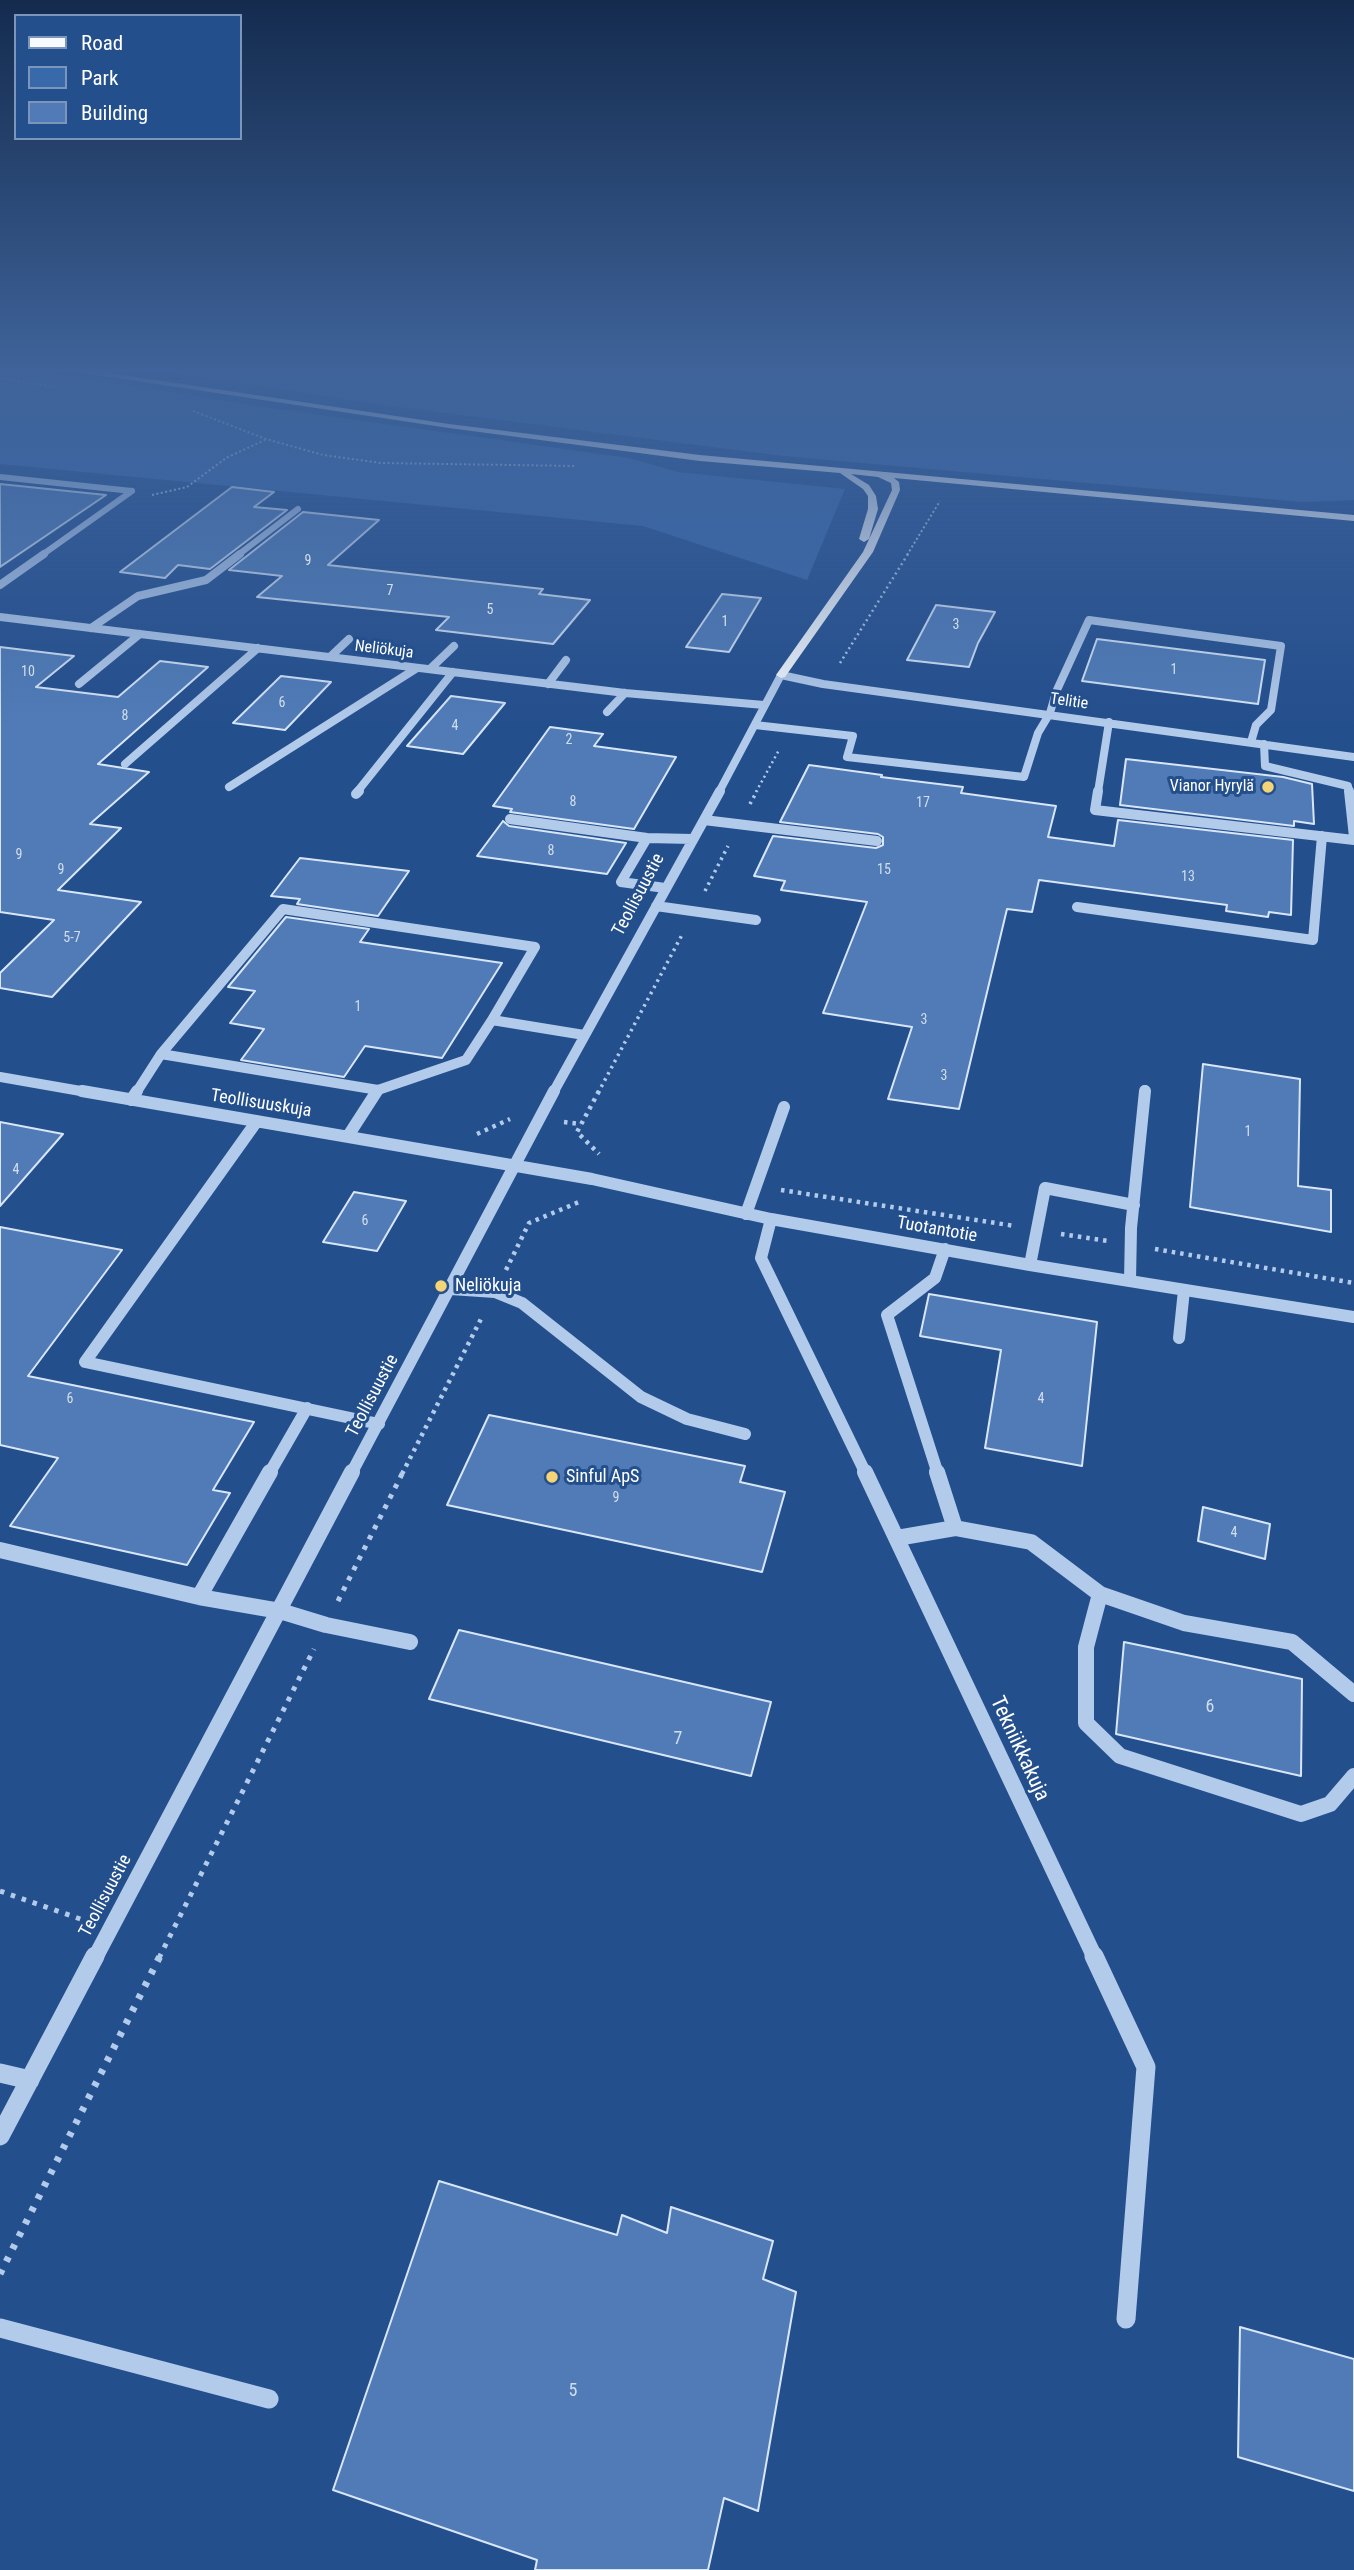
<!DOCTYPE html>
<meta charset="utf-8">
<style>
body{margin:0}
#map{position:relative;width:1354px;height:2570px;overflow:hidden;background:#244f8d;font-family:"Roboto Condensed",sans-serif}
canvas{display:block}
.legend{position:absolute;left:14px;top:14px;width:228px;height:126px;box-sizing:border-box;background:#244f8d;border:2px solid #7c95bb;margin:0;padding:9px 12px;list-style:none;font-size:21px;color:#fff}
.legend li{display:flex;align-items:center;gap:14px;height:35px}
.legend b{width:35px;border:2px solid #7c95bb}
</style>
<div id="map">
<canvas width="1354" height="2570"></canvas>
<ul class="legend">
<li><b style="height:9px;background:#f7fafe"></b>Road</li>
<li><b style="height:19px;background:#3869aa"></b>Park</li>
<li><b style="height:19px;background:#507bb6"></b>Building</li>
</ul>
</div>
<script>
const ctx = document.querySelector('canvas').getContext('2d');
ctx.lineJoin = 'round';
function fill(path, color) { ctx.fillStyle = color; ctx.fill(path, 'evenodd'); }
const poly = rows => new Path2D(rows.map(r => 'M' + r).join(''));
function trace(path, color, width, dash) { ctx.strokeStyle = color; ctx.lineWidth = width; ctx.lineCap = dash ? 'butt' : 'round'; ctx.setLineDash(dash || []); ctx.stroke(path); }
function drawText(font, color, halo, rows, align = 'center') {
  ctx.font = font + ' "Roboto Condensed",sans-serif'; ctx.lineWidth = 6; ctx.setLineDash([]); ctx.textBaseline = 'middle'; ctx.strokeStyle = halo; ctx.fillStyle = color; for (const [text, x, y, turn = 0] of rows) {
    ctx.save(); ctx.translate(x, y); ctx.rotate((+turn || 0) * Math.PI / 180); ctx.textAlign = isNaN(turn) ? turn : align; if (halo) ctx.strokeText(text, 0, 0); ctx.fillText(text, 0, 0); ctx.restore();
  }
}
fill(poly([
 [0,368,21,368,263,407,629,458,678,472,845,489,807,580,643,526,0,464],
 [139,368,1354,368,1354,500,1302,502,783,456,383,405]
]), '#3869aa');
const building = poly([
 [0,484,106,495,0,567,0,484],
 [232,487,274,492,254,507,287,510,210,569,178,565,165,578,120,572,232,487],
 [303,512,379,520,328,565,543,589,539,594,590,600,553,644,436,630,449,617,257,597,282,576,229,570,303,512],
 [722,594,761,598,729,652,686,647,722,594],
 [936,605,995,612,978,643,969,667,907,660,936,605],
 [1097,639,1265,660,1258,704,1082,681,1097,639],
 [0,647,74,656,36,687,118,697,160,661,208,667,98,764,149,772,90,824,121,828,58,890,141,902,52,997,0,988,0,973,54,920,0,912,0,647],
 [281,676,331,682,285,730,233,723,281,676],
 [451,696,505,703,463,754,407,746,451,696],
 [550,727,603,734,594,746,676,757,634,829,510,812,512,809,493,806,550,727],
 [1126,759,1283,777,1312,784,1314,824,1294,821,1294,826,1120,805,1126,759],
 [809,765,882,775,881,777,963,787,961,793,1056,806,1048,837,1114,846,1118,820,1293,840,1291,915,1269,912,1268,917,1226,911,1227,905,1039,880,1032,912,1007,909,959,1109,888,1099,912,1027,823,1013,867,902,781,890,785,881,754,876,773,836,876,848,883,845,883,837,878,834,780,822,809,765],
 [503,821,509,826,626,843,607,874,477,856,503,821],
 [300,858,409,871,378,916,297,904,300,899,271,896,300,858],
 [286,917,369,929,360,942,502,963,442,1058,365,1046,344,1077,241,1060,264,1029,230,1023,255,991,228,987,286,917],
 [1203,1064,1300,1079,1298,1186,1331,1190,1331,1232,1190,1207,1203,1064],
 [0,1122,63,1134,0,1206,0,1122],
 [354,1192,406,1201,377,1251,323,1242,354,1192],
 [0,1227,122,1250,28,1376,254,1422,213,1490,230,1493,187,1565,10,1526,58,1458,0,1445,0,1227],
 [929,1294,1097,1322,1082,1466,985,1448,1001,1350,920,1336,929,1294],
 [489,1415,745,1466,740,1482,785,1492,762,1572,447,1505,489,1415],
 [1203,1507,1270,1524,1265,1559,1198,1541,1203,1507],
 [459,1630,771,1702,751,1776,429,1699,459,1630],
 [1124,1642,1302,1679,1301,1776,1116,1734,1124,1642],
 [439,2181,617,2235,622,2215,667,2233,671,2207,773,2241,763,2279,796,2292,758,2511,724,2498,708,2570,535,2570,537,2560,333,2490,439,2181],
 [1240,2327,1354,2359,1354,2491,1238,2457,1240,2327]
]);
fill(building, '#507bb6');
trace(building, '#d8e6f8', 2);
trace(poly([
 [0,378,54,387],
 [193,411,266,439,323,455,381,463,576,466],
 [152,495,187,487,226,458,265,440],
 [907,555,940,501]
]), '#b3cbeb', 2, [2, 2.5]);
trace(poly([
 [840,663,908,554],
 [756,792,779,750]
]), '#b3cbeb', 2.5, [2, 3.5]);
trace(poly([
 [750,804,757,791],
 [705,891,728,846],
 [598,1093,683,933]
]), '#b3cbeb', 3.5, [2.5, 4.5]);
trace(poly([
 [599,1091,577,1132,599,1154],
 [564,1122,581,1124],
 [477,1134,510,1119],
 [781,1190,1015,1226],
 [1061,1234,1108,1241],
 [1155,1249,1354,1283],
 [506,1270,529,1223,579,1202],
 [402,1474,483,1315]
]), '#b3cbeb', 4.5, [3.5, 5]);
trace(poly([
 [338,1601,403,1472],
 [0,1891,86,1921],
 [159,1958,314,1649]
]), '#b3cbeb', 5, [4.5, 7]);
trace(poly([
 [0,2274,160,1956]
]), '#b3cbeb', 7, [5, 9]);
trace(poly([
 [0,477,132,491],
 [42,555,132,491],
 [238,555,298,509]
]), '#b3cbeb', 6);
trace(poly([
 [0,585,44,554],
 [0,617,625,693,764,705],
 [91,628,138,596,206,580,240,554],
 [330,657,349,639],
 [430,669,454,646],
 [79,684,140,634],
 [548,684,566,660],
 [607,712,625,693],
 [755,725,853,736,847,757,1024,777,1038,733,1050,713,1056,692,1089,620,1281,646,1271,710,1256,725,1251,742],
 [1264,744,1265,766,1348,786,1349,792],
 [125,764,258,648],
 [229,787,417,668],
 [357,792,453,672],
 [719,792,781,675,823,684,1354,757],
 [1098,792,1109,722]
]), '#b3cbeb', 8);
trace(poly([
 [1098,791,1095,810,1354,840],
 [1349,791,1354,837],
 [356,794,359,791],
 [510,819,647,838,692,839],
 [704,820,877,841],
 [647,838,621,882,665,888],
 [656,906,756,920],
 [1077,907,1313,940,1322,836],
 [161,1054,378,1090,376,1093],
 [0,1077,92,1093],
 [378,1090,466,1060,492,1020,584,1035],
 [136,1093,161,1054,283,909,535,947,492,1020],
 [553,1093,720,791],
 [1145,1093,1145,1090]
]), '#b3cbeb', 10);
trace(poly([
 [82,1091,592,1179,771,1219,1030,1265,1354,1317],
 [131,1100,137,1091],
 [257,1121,85,1362,379,1424],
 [348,1136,377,1091],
 [746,1214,784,1107],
 [771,1219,761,1258,866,1474],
 [1030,1265,1045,1188,1134,1205],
 [1130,1281,1131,1228,1145,1091],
 [451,1289,495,1292,522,1303,641,1397,687,1419,745,1434],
 [1179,1338,1184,1290],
 [269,1474,307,1408],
 [351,1474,554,1091],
 [938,1474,887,1315,935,1278,945,1249]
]), '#b3cbeb', 12);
trace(poly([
 [865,1472,1095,1958],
 [955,1528,1031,1542,1100,1594,1184,1623,1292,1642,1354,1694],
 [897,1538,955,1528,937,1472],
 [0,1550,199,1597,280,1611,326,1625,410,1642],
 [1100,1594,1086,1647,1086,1723,1120,1756,1301,1814,1330,1804,1354,1776],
 [199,1597,270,1472],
 [95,1958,352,1472]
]), '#b3cbeb', 16);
trace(poly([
 [1094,1956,1146,2067,1126,2319],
 [0,2073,30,2080],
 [0,2136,95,1956],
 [0,2328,269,2399]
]), '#b3cbeb', 19);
fill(poly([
 [61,368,76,368,449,424,700,455,1354,515,1354,521,894,478,899,482,900,490,873,552,785,677,781,678,776,675,863,552,892,490,891,483,878,477,851,474,869,485,876,496,878,509,869,539,864,542,859,539,868,509,868,496,863,489,840,473,700,461,449,428,64,370,61,368]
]), '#f7fafe');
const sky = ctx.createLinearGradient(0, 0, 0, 727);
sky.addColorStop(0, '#142b4e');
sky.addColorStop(0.51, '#3f639a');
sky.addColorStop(1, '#3f639a00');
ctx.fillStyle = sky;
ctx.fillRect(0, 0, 1354, 727);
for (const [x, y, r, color] of [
 [1268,787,7,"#f5d477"],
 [441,1286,7,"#f5d477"],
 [552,1477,7,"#f5d477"]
]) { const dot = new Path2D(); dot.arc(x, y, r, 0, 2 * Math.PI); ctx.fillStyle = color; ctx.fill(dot); trace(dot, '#244f8d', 2.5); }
drawText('14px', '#d3deed', null, [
 ["9",308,561],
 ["7",390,591],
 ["5",490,610],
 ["1",725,622],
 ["3",956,625],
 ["1",1174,670],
 ["10",28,672],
 ["6",282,703],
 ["8",125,716],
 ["4",455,726],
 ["2",569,740],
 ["8",573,802],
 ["17",923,803],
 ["8",551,851],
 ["9",19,855],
 ["9",61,870],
 ["15",884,870],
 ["13",1188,877],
 ["5-7",72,938],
 ["1",358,1007],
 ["3",924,1020],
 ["3",944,1076],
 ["1",1248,1132],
 ["4",16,1170],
 ["6",365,1221],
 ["6",70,1399],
 ["4",1041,1399],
 ["9",616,1498],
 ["4",1234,1533]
]);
drawText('16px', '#fff', '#244f8d', [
 ["Neliökuja",384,650,7],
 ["Telitie",1069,702,8]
]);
drawText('16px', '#fff', '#244f8d', [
 ["Vianor Hyrylä",1254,787]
], 'right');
drawText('18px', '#fff', '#244f8d', [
 ["Teollisuustie",639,895,-62],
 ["Teollisuuskuja",261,1104,9],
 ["Tuotantotie",937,1230,10],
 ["Teollisuustie",373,1396,-62],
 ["Teollisuustie",106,1896,-62]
]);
drawText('18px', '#fff', '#244f8d', [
 ["Neliökuja",455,1286],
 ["Sinful ApS",566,1477]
], 'left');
drawText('18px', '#d3deed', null, [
 ["6",1210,1707],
 ["7",678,1739],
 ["5",573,2391]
]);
drawText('21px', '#fff', '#244f8d', [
 ["Tekniikkakuja",1019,1749,65]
]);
</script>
